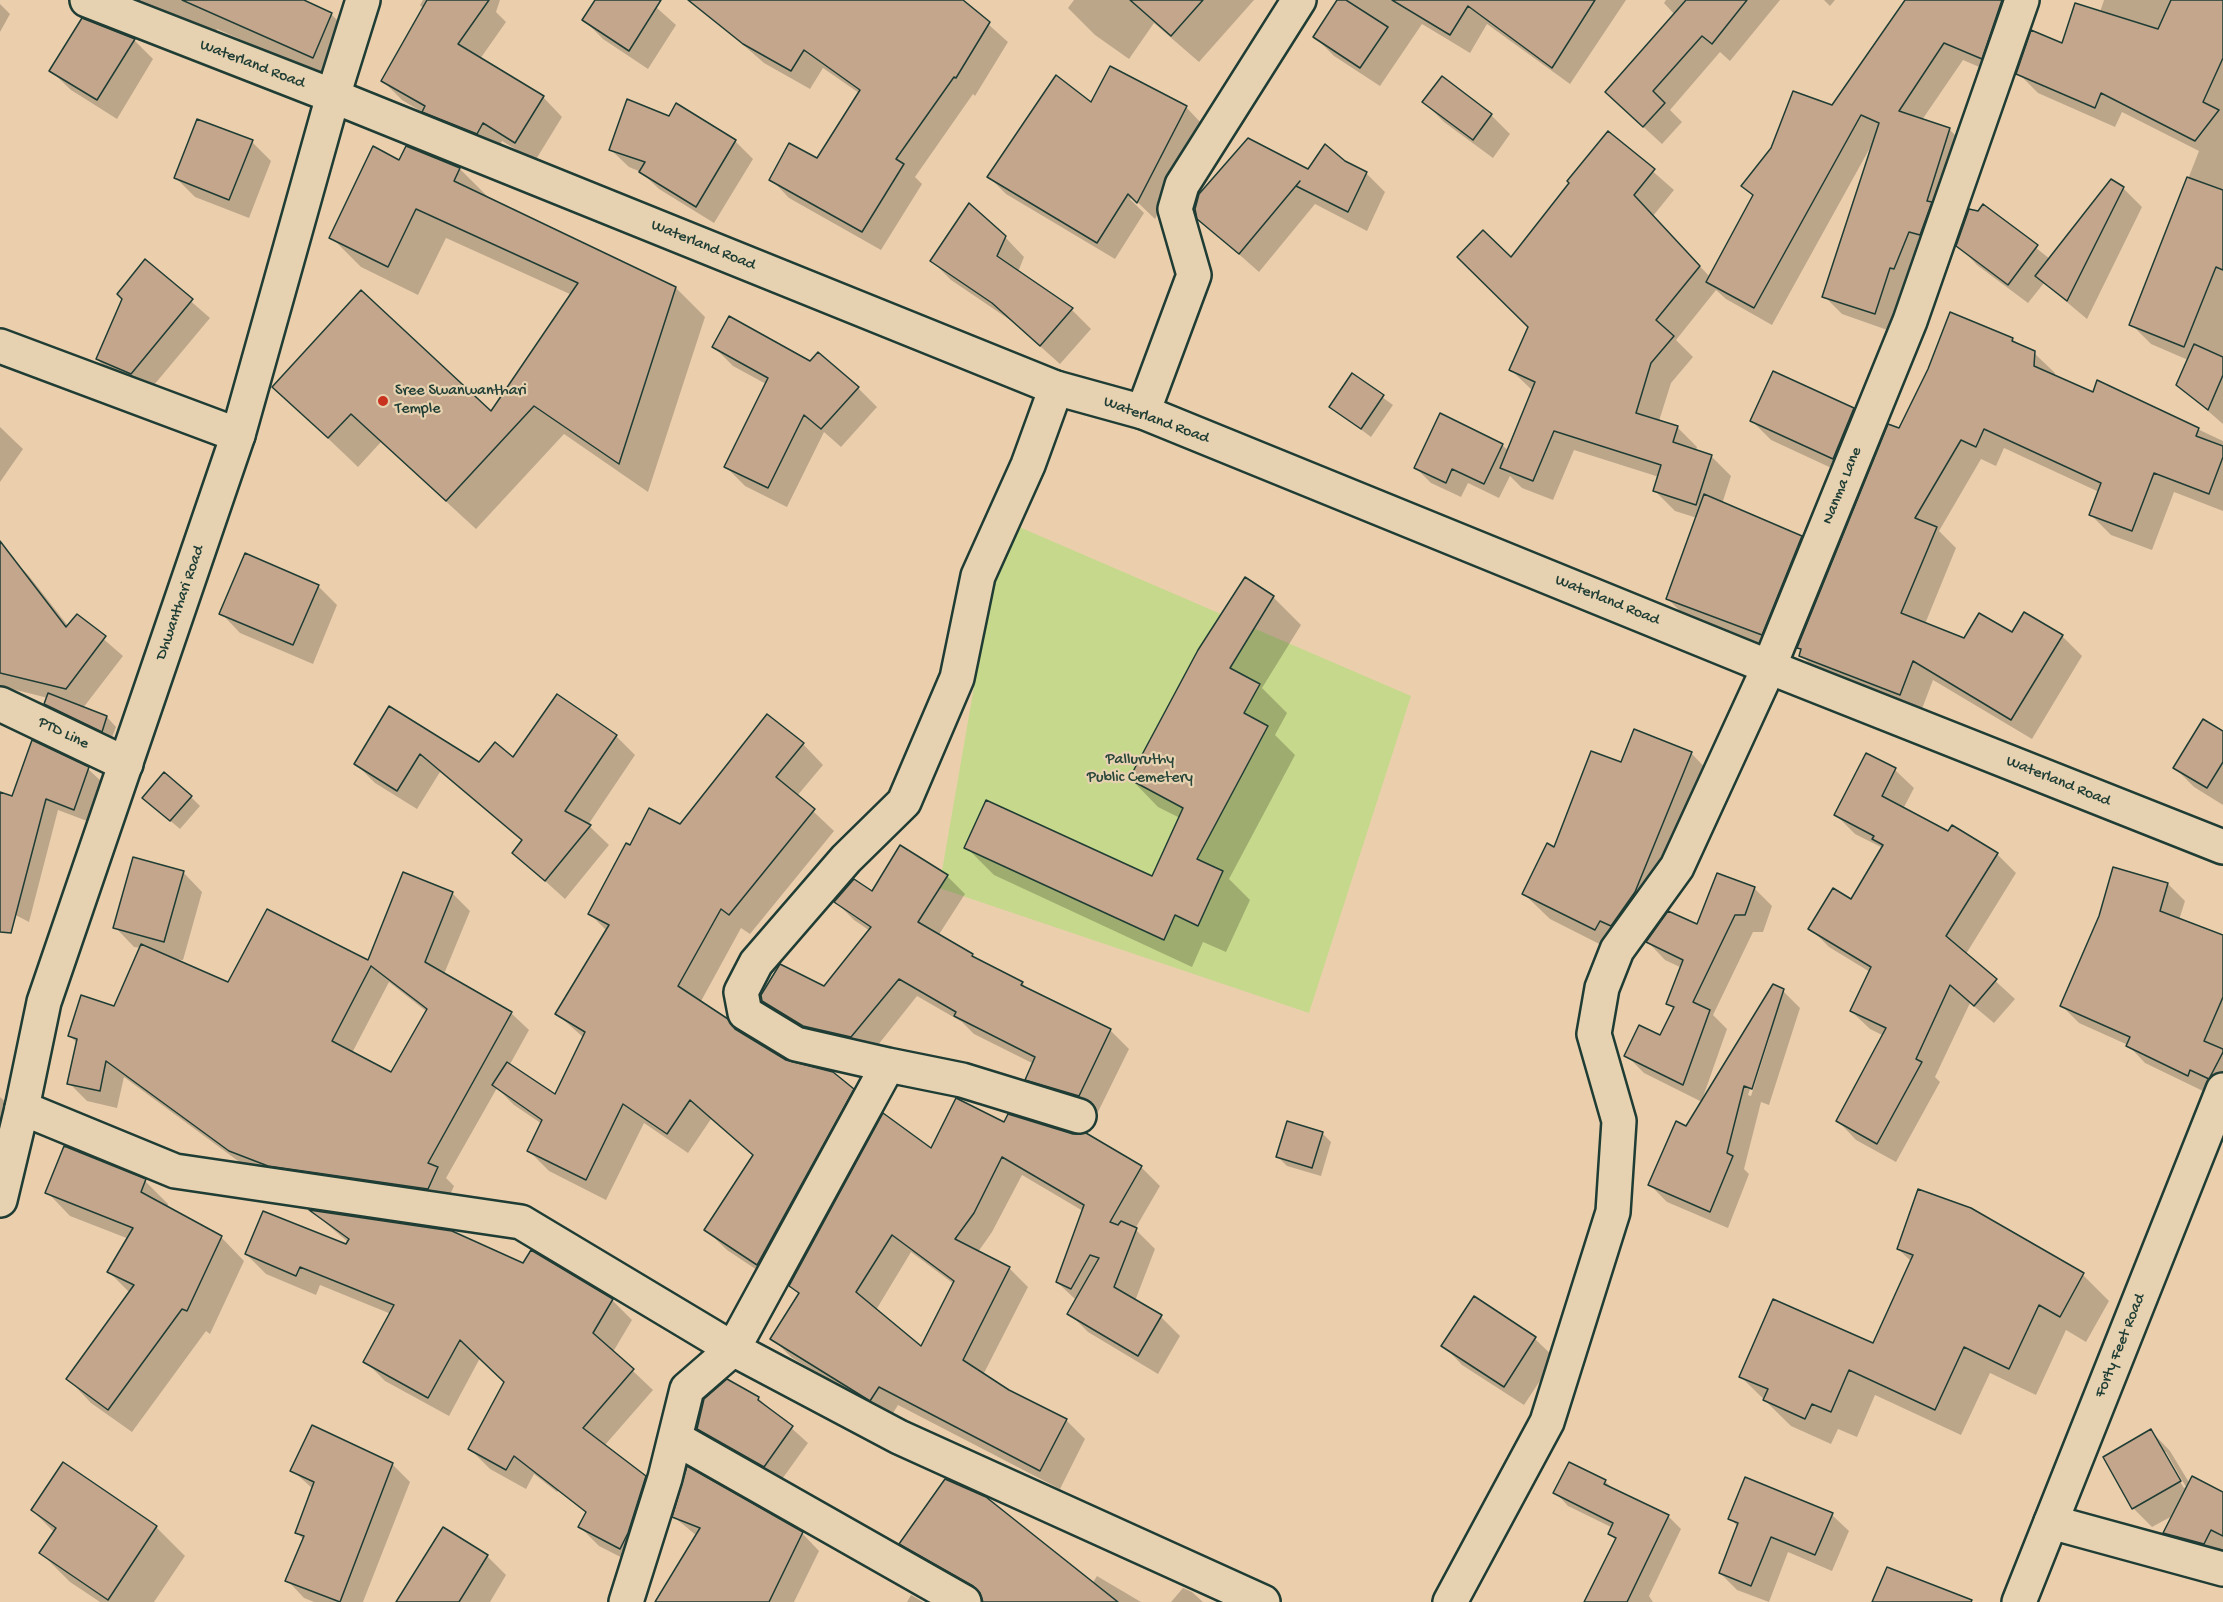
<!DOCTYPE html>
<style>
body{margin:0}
canvas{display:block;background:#ebcfad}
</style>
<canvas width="2223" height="1602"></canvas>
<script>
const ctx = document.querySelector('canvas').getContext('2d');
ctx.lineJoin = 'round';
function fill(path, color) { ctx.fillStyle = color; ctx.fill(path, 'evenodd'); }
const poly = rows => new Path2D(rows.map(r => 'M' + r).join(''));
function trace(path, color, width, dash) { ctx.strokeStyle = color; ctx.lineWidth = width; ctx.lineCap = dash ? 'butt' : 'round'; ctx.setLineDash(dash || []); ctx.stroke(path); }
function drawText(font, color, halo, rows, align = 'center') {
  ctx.font = font + ' "Gochi Hand",sans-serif'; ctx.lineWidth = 4.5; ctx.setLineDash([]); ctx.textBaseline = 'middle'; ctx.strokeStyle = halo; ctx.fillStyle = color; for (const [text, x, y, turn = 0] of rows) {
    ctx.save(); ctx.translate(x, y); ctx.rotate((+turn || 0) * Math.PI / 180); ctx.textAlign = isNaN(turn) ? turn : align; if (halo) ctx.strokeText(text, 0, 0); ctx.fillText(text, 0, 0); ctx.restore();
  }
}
fill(poly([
 [1003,520,1411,696,1309,1013,939,888]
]), '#c6d88c');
fill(poly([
 [122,0,300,0,331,14,357,40,339,83,217,29,210,43],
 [423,0,500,0,496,12,506,22,480,59,543,97,562,117,535,161,502,141,497,152,443,131,427,115,402,100,383,81,424,9,420,5],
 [597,0,648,0,676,25,648,69,603,39,584,20],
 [723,0,961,0,1008,42,975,96,973,94,915,177,922,184,881,250,789,198,771,179,817,160,859,93,823,68,810,89,764,63,710,16],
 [1074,0,1254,0,1199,62,1154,23,1129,59,1095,35,1068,8],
 [1339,0,1626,0,1570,84,1487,24,1470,53,1422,24,1380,86,1334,56,1315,37],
 [1666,0,1780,0,1730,61,1720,52,1670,110,1682,122,1662,144,1625,110,1675,15,1664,3],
 [1824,0,1835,0,1830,6],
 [1907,0,2030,0,2000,76,1963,60,1922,120,1949,129,1967,147,1893,332,1842,314,1824,296,1871,146,1772,325,1726,299,1716,290,1676,340,1693,357,1671,383,1659,421,1677,427,1697,447,1696,451,1711,456,1731,476,1722,504,1801,537,1821,557,1781,653,1687,618,1668,599,1697,518,1675,511,1655,491,1659,477,1574,450,1553,500,1522,488,1510,476,1499,498,1468,483,1461,497,1431,483,1416,468,1502,445,1509,451,1533,391,1511,370,1530,327,1511,259,1609,133,1674,190,1653,216,1710,277,1754,197,1743,185,1832,107],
 [2104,0,2223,0,2223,424,2178,385,2188,360,2151,344,2131,324,2199,151,2122,112,2115,127,2038,93,2018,73,2063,45,2100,12],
 [0,4,10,14,0,32],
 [134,40,153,59,117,119,71,90,51,71],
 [1424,102,1491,115,1510,134,1493,158,1444,122],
 [677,105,735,141,753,159,714,223,659,189,641,172,629,167,611,150,669,118],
 [1091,105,1186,107,1203,125,1155,219,1132,197,1130,199,1144,213,1115,259,1006,194,989,177],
 [252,142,271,161,249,218,195,197,176,178],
 [406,147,460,169,489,198,676,288,705,317,648,492,564,434,476,529,381,442,358,467,274,387,492,413,572,295,446,238,418,295,361,267,331,237,399,162],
 [1344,162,1366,173,1385,192,1367,231,1315,204,1259,272,1199,219],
 [2123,188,2142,207,2087,319,2044,283,2028,303,1977,265,1958,245,1983,206,2050,259],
 [1005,237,1024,257,1018,272,1072,310,1091,329,1060,364,1013,322,951,280,932,261],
 [146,262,210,318,149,391,115,377,97,359],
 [1951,314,2013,340,2034,353,2055,373,2054,377,2094,394,2098,382,2223,441,2223,511,2174,492,2152,550,2111,535,2091,515,2099,492,2004,448,1996,466,1981,459,1939,531,1956,548,1925,624,1965,639,2012,634,2062,636,2082,656,2032,739,1933,680,1920,714,1821,675,1801,655,1802,651,1799,647,1929,369],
 [714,347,858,388,877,407,841,447,824,432,787,507,745,486,726,467,766,384,733,366],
 [1352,375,1393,405,1371,437,1331,407],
 [1853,409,1873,429,1853,478,1771,440,1752,421],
 [0,427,23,449,0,482],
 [11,557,29,576,69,627,77,616,123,656,83,708,107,717,116,727,111,740,55,713,46,704,48,698,0,686,0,566],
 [1246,579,1273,597,1301,625,1262,688,1287,713,1275,735,1295,755,1229,879,1250,900,1226,952,1203,942,1192,967,994,875,966,847,1153,878,1180,818,1158,807,1131,779],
 [318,586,337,605,313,664,240,633,221,613],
 [390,708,479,764,616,736,635,755,588,825,609,845,565,899,514,853,523,842,440,772,417,809,375,783,356,764],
 [2223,733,2223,805,2194,787,2175,768],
 [33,742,88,769,101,781,87,821,58,810,29,922,0,907,0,814,13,797],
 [803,744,823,765,797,796,834,831,750,934,741,928,700,1003,727,1021,740,1033,786,1061,853,1090,873,1110,778,1284,727,1250,706,1230,754,1156,711,1119,688,1153,644,1123,606,1200,549,1171,529,1151,542,1124,514,1105,497,1088,446,1178,454,1186,445,1206,249,1169,124,1077,117,1108,87,1101,69,1083,78,1044,70,1036,115,1008,141,948,134,947,115,927,183,872,202,892,183,960,171,959,228,984,369,962,452,893,470,911,444,974,511,1013,529,1030,509,1066,555,1096,584,1038,557,1014,607,931,590,914,630,847,681,826],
 [389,982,427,1012,392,1074,352,1053],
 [1691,753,1716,779,1661,918,1637,951,1626,945,1621,955,1550,919,1524,894,1555,849],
 [1895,770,1914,788,1903,809,1997,854,2016,873,1966,954,2015,999,1994,1023,1970,1003,1935,1077,1940,1082,1896,1162,1856,1140,1838,1121,1884,1036,1870,1029,1851,1011,1870,972,1829,947,1810,928,1851,901,1883,848,1855,834,1836,815],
 [191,797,200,806,180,829,154,807],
 [947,876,965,894,938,936,978,961,1022,983,1030,991,1110,1030,1129,1049,1097,1114,1045,1097,1026,1079,1034,1064,974,1034,962,1022,917,996,870,1055,823,1044,782,1019,763,1001,824,988,870,931,854,920,836,902],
 [2168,884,2185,901,2179,920,2223,936,2223,1094,2205,1092,2145,1063,2128,1045,2079,1023,2062,1006,2101,916],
 [1754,888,1772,906,1763,932,1753,932,1713,1015,1727,1029,1702,1100,1783,991,1800,1008,1769,1105,1761,1102,1744,1169,1749,1174,1728,1228,1667,1202,1650,1185,1702,1102,1644,1073,1626,1055,1660,1037,1674,1009,1668,1003,1682,968,1665,960,1648,942,1698,926],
 [1770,1036,1751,1096,1748,1095,1766,1041],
 [0,1097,33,1127,0,1189],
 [1005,1124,1141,1167,1160,1186,1135,1229,1155,1249,1135,1301,1161,1317,1180,1336,1158,1374,1088,1332,1069,1313,1076,1300,1057,1282,1083,1211,1022,1175,992,1232,978,1252,1009,1268,1028,1287,983,1375,1009,1391,1066,1420,1085,1439,1060,1489,898,1405,890,1418,791,1357,772,1338,799,1294,791,1286,932,1151],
 [911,1252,954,1284,922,1348,876,1310],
 [1322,1133,1331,1142,1321,1176,1287,1166,1278,1157],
 [145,1181,168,1204,167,1208,221,1237,244,1261,210,1334,206,1331,132,1432,91,1403,68,1379,130,1293,109,1272,129,1239,70,1216,47,1192],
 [313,1212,523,1265,612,1300,632,1320,613,1352,653,1390,605,1445,591,1437,557,1492,534,1474,526,1489,490,1469,470,1449,505,1383,480,1358,449,1416,385,1381,365,1361,391,1314,320,1285,316,1295,266,1274,246,1254,347,1246,349,1243],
 [1898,1249,2083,1275,2109,1301,2086,1342,2066,1330,2036,1395,1990,1373,1961,1435,1875,1395,1857,1437,1838,1429,1831,1444,1791,1426,1741,1377,1874,1345,1912,1262],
 [1474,1298,1535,1339,1555,1358,1524,1405,1462,1365,1443,1345],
 [758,1398,808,1443,780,1482,714,1444,698,1428],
 [2151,1431,2170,1451,2190,1484,2223,1494,2223,1563,2183,1552,2164,1533,2174,1515,2152,1527,2133,1508],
 [2162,1452,2166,1452,2186,1487,2184,1488],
 [392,1464,410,1482,363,1602,314,1602,304,1598,287,1580,304,1540,297,1533,313,1489,292,1470],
 [1570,1464,1605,1481,1614,1490,1668,1516,1681,1529,1649,1596,1653,1602,1592,1602,1616,1540,1610,1534,1613,1528,1568,1506,1555,1492],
 [645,1477,664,1497,640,1567,599,1546,580,1527,587,1513],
 [32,1510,156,1527,185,1556,154,1602,100,1602,70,1582,41,1553,55,1533],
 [1832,1515,1849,1531,1832,1571,1788,1552,1769,1602,1737,1590,1720,1573,1738,1527,1730,1518],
 [674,1517,802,1533,819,1551,794,1602,657,1602,697,1536],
 [1024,1533,975,1594,920,1563,901,1543],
 [487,1556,506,1575,490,1602,449,1602],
 [1097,1576,1141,1602,994,1602,1092,1584],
 [1183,1588,1192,1592,1203,1602,1171,1602],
 [911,1595,923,1602,907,1602]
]), '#0003');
const building = poly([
 [182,0,304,0,332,13,313,58,182,0],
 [427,0,489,0,458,44,544,96,515,143,483,123,477,134,422,112,425,106,381,81,427,0],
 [595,0,661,0,629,51,582,20,595,0],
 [688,0,963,0,990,22,956,78,954,77,896,159,904,164,862,232,769,180,789,143,817,158,860,90,804,50,791,71,743,44,688,0],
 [1130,0,1203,0,1171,36,1130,0],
 [1337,0,1346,0,1388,27,1360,68,1313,37,1337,0],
 [1392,0,1595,0,1552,68,1468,6,1450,35,1392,0],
 [1686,0,1747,0,1712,44,1702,36,1653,91,1665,103,1643,127,1605,92,1686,0],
 [1905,0,2002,0,1982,59,1944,43,1899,111,1950,128,1927,201,1932,202,1920,235,1909,232,1894,269,1890,268,1875,314,1822,297,1879,123,1861,115,1754,308,1706,282,1753,195,1741,186,1771,148,1793,91,1832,105,1905,0],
 [2171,0,2223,0,2223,58,2203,102,2219,110,2195,141,2101,93,2095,108,2016,74,2031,30,2062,43,2075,3,2158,29,2171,0],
 [82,18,135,39,97,100,49,71,82,18],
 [1110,66,1187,106,1137,203,1128,194,1097,243,987,177,1056,75,1091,102,1110,66],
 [1442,76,1492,114,1473,140,1422,102,1442,76],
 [627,99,669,116,676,103,736,140,696,207,639,172,645,162,609,150,627,99],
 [197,119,253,140,229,200,174,178,197,119],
 [1608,131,1655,169,1634,195,1700,266,1656,320,1674,336,1651,363,1636,413,1678,426,1673,442,1712,455,1696,505,1653,491,1661,465,1554,431,1533,481,1500,468,1535,382,1509,370,1528,327,1457,257,1483,230,1511,257,1569,183,1567,181,1608,131],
 [1248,138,1308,169,1325,144,1345,161,1367,172,1348,212,1296,186,1300,181,1239,254,1197,219,1195,209,1199,194,1248,138],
 [373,146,399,160,406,146,460,168,454,181,676,287,619,464,534,406,446,501,351,414,328,438,272,387,361,290,491,411,578,283,416,209,388,267,329,238,373,146],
 [2187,177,2223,190,2223,270,2216,267,2184,347,2129,325,2187,177],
 [2111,179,2124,187,2067,301,2035,276,2111,179],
 [969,203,1006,236,997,256,1073,308,1040,346,992,303,930,261,969,203],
 [1983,204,2038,245,2008,285,1956,246,1969,209,1978,211,1983,204],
 [145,259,193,299,131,374,96,359,122,299,117,294,145,259],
 [1950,312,2013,338,2012,341,2035,351,2034,366,2093,392,2097,380,2199,428,2196,436,2223,446,2223,457,2209,494,2154,473,2132,531,2089,515,2101,483,1984,429,1976,447,1961,440,1915,518,1937,527,1901,613,1964,638,1979,613,2012,632,2024,612,2063,635,2011,720,1913,661,1900,695,1799,656,1801,649,1797,648,1888,424,1899,428,1928,369,1950,312],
 [729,316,810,361,818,352,859,387,821,429,804,415,768,488,724,467,768,378,712,347,729,316],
 [2194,344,2223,357,2223,375,2208,410,2176,385,2194,344],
 [1773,371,1854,408,1833,459,1750,421,1773,371],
 [1352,373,1384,395,1361,429,1329,407,1352,373],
 [1440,413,1503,444,1484,484,1452,469,1446,483,1414,468,1440,413],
 [1704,494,1802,536,1762,635,1666,599,1704,494],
 [0,541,66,627,77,614,106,636,66,689,0,673,0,541],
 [245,553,319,585,293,645,219,614,245,553],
 [1245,577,1274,596,1230,668,1260,684,1244,713,1268,726,1197,859,1223,871,1198,926,1175,915,1164,940,964,848,986,800,1152,876,1183,808,1129,779,1198,650,1245,577],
 [48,693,107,716,102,732,44,704,48,693],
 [557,694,617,735,565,811,591,825,545,881,512,853,522,840,420,754,397,791,354,764,389,706,479,762,495,742,513,757,557,694],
 [767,714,804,743,776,777,815,809,729,915,721,909,678,986,728,1019,735,1029,786,1060,833,1072,854,1089,757,1265,704,1230,753,1155,690,1100,667,1134,623,1104,586,1180,527,1151,542,1120,492,1085,507,1062,555,1094,585,1032,555,1014,609,925,588,914,626,843,630,845,649,808,680,824,767,714],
 [2203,719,2223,731,2223,762,2207,788,2173,768,2203,719],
 [1634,729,1692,752,1635,892,1611,926,1600,921,1595,930,1522,894,1547,843,1554,847,1591,751,1621,762,1634,729],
 [32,740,89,767,74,810,46,799,11,933,0,932,0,792,12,796,32,740],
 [1866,753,1896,768,1882,796,1948,831,1952,825,1998,853,1946,936,1997,979,1974,1006,1950,985,1916,1059,1922,1062,1877,1144,1836,1121,1886,1028,1850,1011,1871,967,1808,929,1833,888,1851,899,1883,845,1872,839,1874,836,1834,815,1866,753],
 [164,772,192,796,170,821,142,798,164,772],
 [900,845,948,875,918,922,973,954,972,956,1023,982,1021,985,1111,1029,1079,1096,1025,1080,1035,1057,954,1016,956,1012,899,979,851,1037,803,1026,762,1001,761,995,780,964,824,986,871,927,834,902,854,879,872,891,900,845],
 [133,857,184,871,164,942,113,928,133,857],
 [2113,867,2168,883,2160,911,2223,935,2223,997,2204,1041,2223,1049,2223,1052,2209,1079,2190,1070,2188,1076,2126,1046,2130,1037,2060,1006,2099,916,2113,867],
 [403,872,453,892,425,962,512,1012,428,1163,438,1167,428,1189,268,1166,229,1151,106,1061,100,1091,67,1084,77,1039,68,1036,81,995,114,1006,141,944,228,982,267,909,368,960,403,872],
 [371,966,427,1009,391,1072,332,1041,371,966],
 [1717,873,1755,887,1745,915,1735,915,1693,1002,1710,1010,1683,1085,1624,1056,1639,1025,1660,1035,1674,1007,1666,1004,1683,960,1646,942,1668,911,1697,924,1717,873],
 [1773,984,1784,989,1752,1089,1744,1086,1727,1153,1733,1156,1710,1212,1648,1185,1676,1121,1686,1126,1773,984],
 [956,1098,1004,1122,1008,1114,1073,1134,1086,1133,1142,1166,1110,1222,1118,1225,1121,1221,1137,1228,1114,1287,1162,1315,1138,1356,1067,1314,1099,1258,1090,1255,1071,1289,1056,1282,1084,1205,1002,1157,974,1213,955,1239,1010,1267,963,1360,1009,1390,1067,1419,1040,1471,879,1387,870,1401,770,1339,799,1293,789,1286,883,1113,931,1148,956,1098],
 [892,1235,954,1281,921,1346,856,1292,892,1235],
 [1287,1121,1323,1132,1312,1168,1276,1157,1287,1121],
 [64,1146,146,1179,141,1192,222,1236,187,1311,182,1309,108,1410,66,1379,134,1285,107,1272,133,1228,45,1193,64,1146],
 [1918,1189,1971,1208,2084,1273,2060,1317,2039,1305,2009,1369,1964,1347,1935,1410,1849,1370,1831,1412,1812,1404,1805,1419,1763,1400,1768,1389,1739,1377,1773,1299,1873,1343,1913,1255,1897,1249,1918,1189],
 [309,1210,452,1231,523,1263,531,1250,613,1299,593,1333,634,1369,583,1428,646,1476,628,1533,620,1549,578,1527,586,1512,514,1456,506,1470,468,1449,504,1382,460,1340,428,1398,363,1362,394,1305,300,1267,296,1276,245,1254,263,1211,346,1244,349,1239,309,1210],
 [1474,1296,1536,1337,1504,1387,1441,1346,1474,1296],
 [727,1379,759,1397,758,1400,793,1426,764,1467,697,1429,704,1399,727,1379],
 [312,1425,393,1463,340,1602,285,1581,304,1536,295,1533,314,1482,290,1471,312,1425],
 [2151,1429,2181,1481,2132,1509,2103,1457,2151,1429],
 [63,1462,157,1526,108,1600,39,1553,56,1528,31,1510,63,1462],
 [1569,1462,1606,1480,1604,1484,1669,1515,1627,1602,1584,1602,1616,1538,1608,1534,1613,1523,1553,1493,1569,1462],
 [687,1466,803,1532,769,1602,655,1602,700,1528,672,1517,687,1466],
 [2192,1476,2223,1492,2223,1536,2211,1530,2204,1544,2163,1533,2192,1476],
 [1745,1477,1833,1513,1815,1555,1771,1537,1751,1586,1719,1573,1738,1523,1728,1519,1745,1477],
 [945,1479,986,1497,1118,1602,983,1602,980,1593,973,1586,899,1544,945,1479],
 [443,1527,488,1555,459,1602,396,1602,443,1527],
 [1887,1567,1972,1600,1971,1602,1872,1602,1887,1567]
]);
fill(building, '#c3a68b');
trace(building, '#1f3d34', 1.5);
const street = poly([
 [333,96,363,0],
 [0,346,238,435],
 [1143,412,1194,275,1175,209,1182,185,1299,0],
 [0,704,126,764],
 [888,1065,962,1080,1079,1116],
 [0,1200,22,1108,175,1171,521,1222,733,1349,899,1437,1263,1602],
 [675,1438,964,1602],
 [2051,1522,2223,1569],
 [626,1602,665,1478,687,1389,733,1349,888,1065,796,1044,745,1013,741,992,756,963,846,859,904,802,957,678,978,576,1028,465,1056,388],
 [1450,1602,1547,1422,1613,1212,1619,1121,1594,1034,1602,988,1617,950,1677,867,1769,667,1910,321,2022,0]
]);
const secondary = poly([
 [87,0,333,96,1056,388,1143,412,1769,667,2223,847],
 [22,1108,44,1002,238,435,333,96],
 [2019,1602,2223,1090]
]);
trace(street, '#1f3d34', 38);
trace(secondary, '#1f3d34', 38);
trace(street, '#e6d2b0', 33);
trace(secondary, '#e6d2b0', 33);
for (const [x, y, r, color] of [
 [383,401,6,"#c8321e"]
]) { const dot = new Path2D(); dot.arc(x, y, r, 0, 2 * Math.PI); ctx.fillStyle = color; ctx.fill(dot); trace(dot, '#e6d2b0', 2); }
drawText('16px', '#1f3d34', '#e6d2b0', [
 ["Waterland Road",252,65,21],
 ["Waterland Road",703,246,22],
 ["Waterland Road",1156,421,20],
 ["Nanma Lane",1843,486,-68],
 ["Waterland Road",1607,601,22],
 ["Dhwanthari Road",181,603,-71],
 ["PTD Line",63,734,26],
 ["Waterland Road",2058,782,22],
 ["Forty Feet Road",2121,1346,-68]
]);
drawText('16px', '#1f3d34', '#e6d2b0', [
 ["Sree Swanwanthari",395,392],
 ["Temple",395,410]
], 'left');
drawText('16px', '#274538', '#e6d2b0', [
 ["Palluruthy",1140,761],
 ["Public Cemetery",1140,779]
]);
</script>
